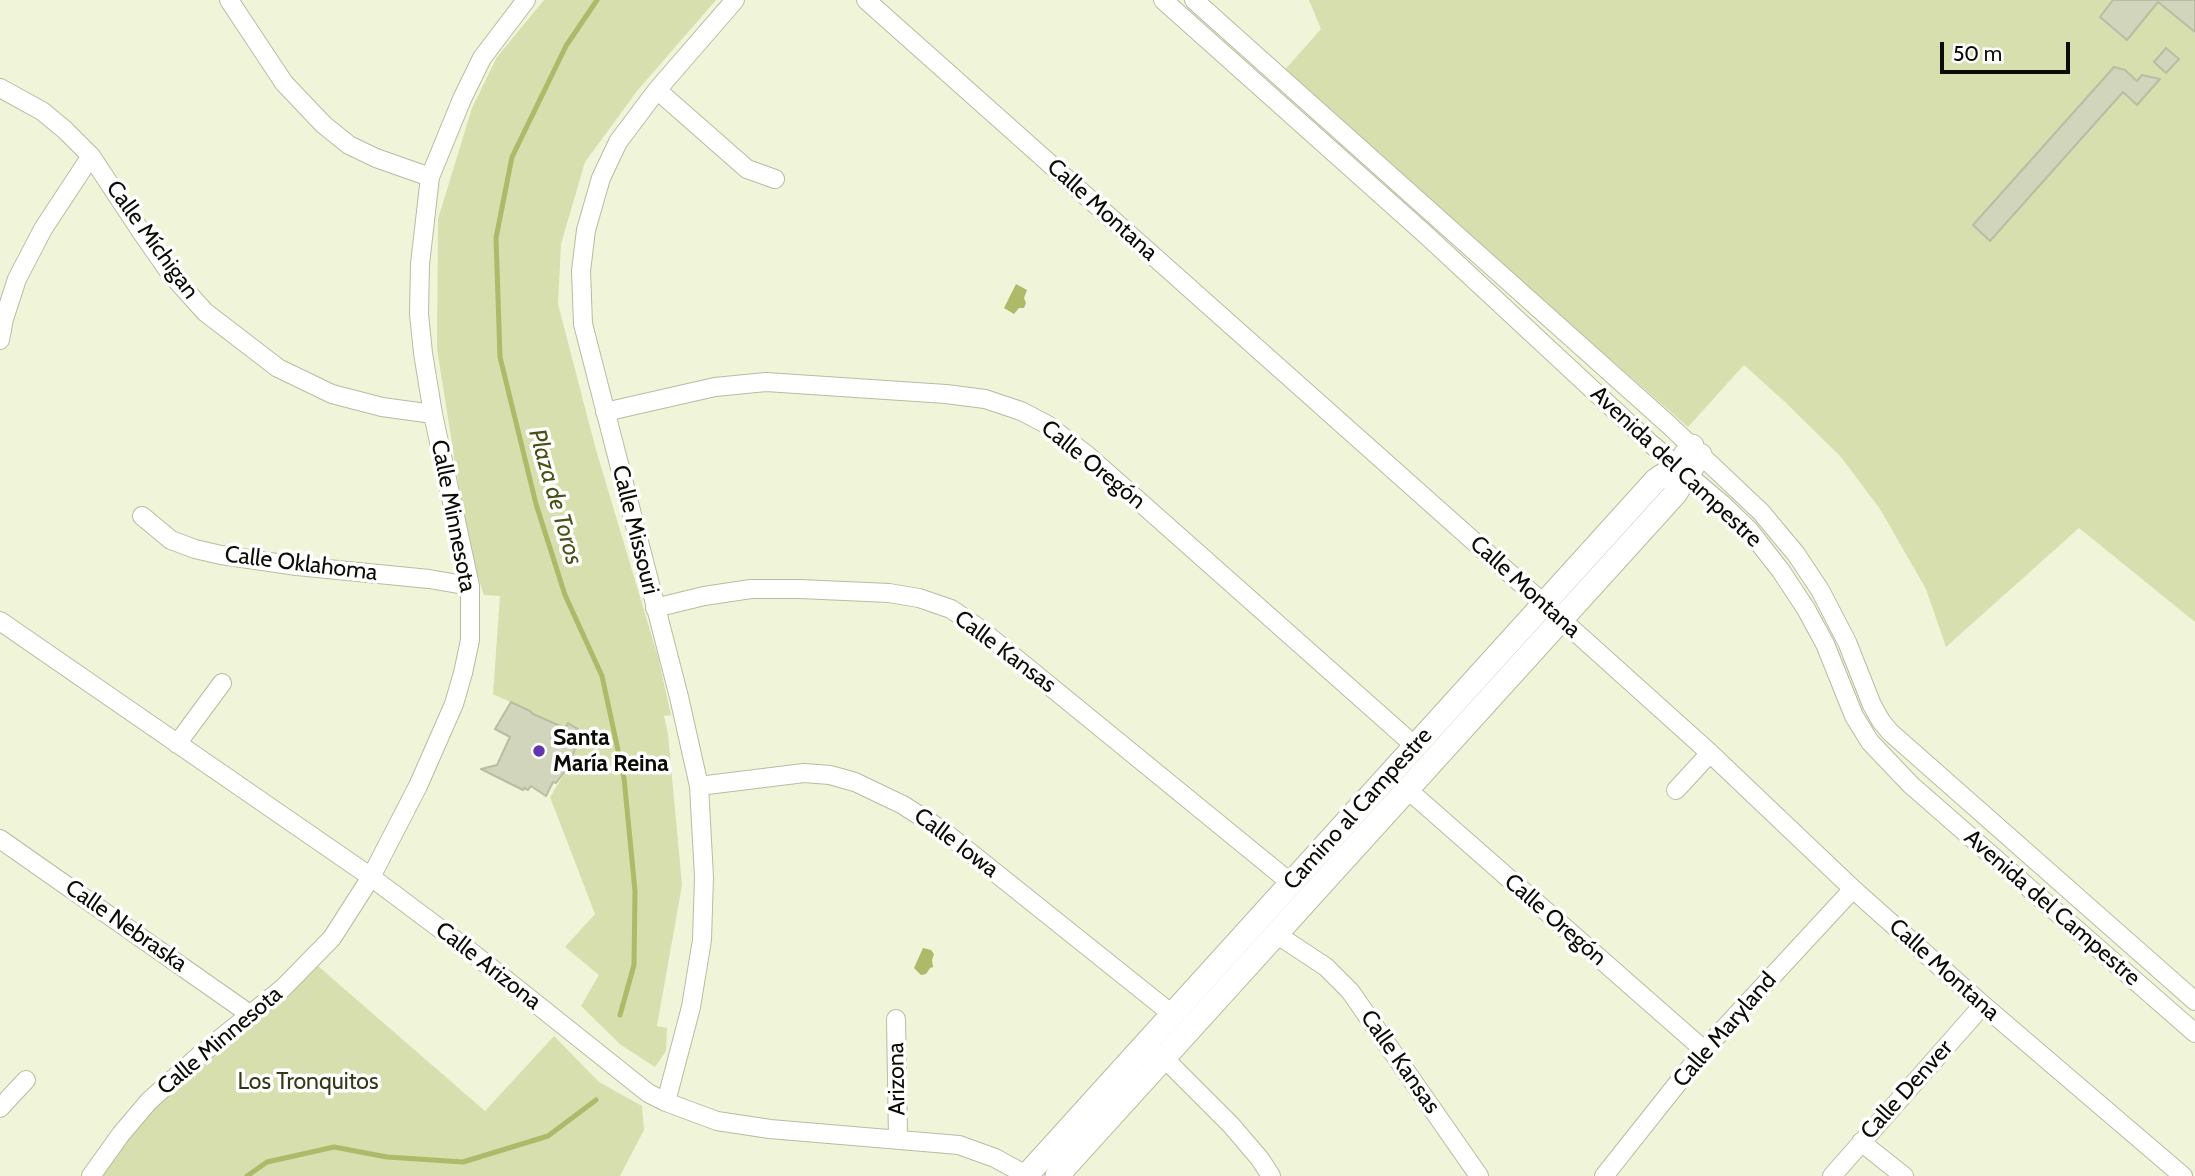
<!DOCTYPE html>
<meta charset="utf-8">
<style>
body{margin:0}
#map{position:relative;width:2195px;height:1176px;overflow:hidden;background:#f0f4d9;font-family:Cabin,sans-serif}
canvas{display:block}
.scale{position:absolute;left:1940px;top:42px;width:130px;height:32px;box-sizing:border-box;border:4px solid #0b0c05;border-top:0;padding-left:9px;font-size:21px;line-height:24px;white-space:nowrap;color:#0b0c05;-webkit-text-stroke:5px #fff;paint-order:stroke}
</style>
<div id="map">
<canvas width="2195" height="1176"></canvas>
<div class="scale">50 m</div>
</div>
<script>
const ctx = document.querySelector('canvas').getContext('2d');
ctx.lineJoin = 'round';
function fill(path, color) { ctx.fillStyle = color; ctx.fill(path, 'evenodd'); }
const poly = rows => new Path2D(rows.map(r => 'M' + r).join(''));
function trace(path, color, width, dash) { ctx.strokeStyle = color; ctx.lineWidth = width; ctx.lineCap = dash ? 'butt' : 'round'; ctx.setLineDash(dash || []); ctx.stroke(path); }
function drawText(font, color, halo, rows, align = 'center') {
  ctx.font = font + ' Cabin,sans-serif'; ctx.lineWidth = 7; ctx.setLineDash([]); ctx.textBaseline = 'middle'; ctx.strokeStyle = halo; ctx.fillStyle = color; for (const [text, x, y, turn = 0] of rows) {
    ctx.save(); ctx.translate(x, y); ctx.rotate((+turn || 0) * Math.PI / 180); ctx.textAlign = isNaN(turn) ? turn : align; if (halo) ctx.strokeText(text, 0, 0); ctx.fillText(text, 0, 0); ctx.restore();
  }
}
fill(poly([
 [544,0,716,0,637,91,585,162,561,244,558,304,596,450,658,657,671,715,664,716,668,734,682,885,657,1026,667,1028,666,1051,655,1067,621,1045,581,1006,599,975,565,947,595,914,550,797,569,766,581,731,568,724,565,728,533,714,530,711,493,694,500,596,484,595,469,550,437,349,438,219,472,108,497,57],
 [1309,0,2195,0,2195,622,2079,528,1946,647,1926,589,1880,509,1841,457,1785,402,1744,365,1688,427,1282,73,1321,29],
 [311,960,485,1111,554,1036,599,1082,642,1106,644,1130,620,1176,91,1176,145,1096]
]), '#d7dfae');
fill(poly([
 [1016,284,1027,290,1024,298,1026,303,1024,308,1019,308,1014,314,1004,308],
 [923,948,931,950,934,954,932,960,933,967,930,968,926,974,921,975,914,968]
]), '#aeb969');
trace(poly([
 [597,0,566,46,512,157,496,238,500,357,536,504,565,595,602,676,624,778,635,891,634,965,620,1015],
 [247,1176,267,1162,334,1147,387,1157,463,1162,548,1136,596,1100]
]), '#aeb969', 5);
const building = poly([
 [2113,0,2195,0,2195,32,2158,2,2127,40,2100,17,2113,0],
 [2166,48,2179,59,2166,73,2154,62,2166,48],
 [2114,67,2125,70,2137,81,2142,75,2160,79,2137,105,2123,92,1990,241,1973,225,2114,67],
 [511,702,530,711,533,714,565,728,568,723,581,731,569,766,556,783,553,782,546,796,531,786,528,790,524,788,523,790,481,769,497,765,510,737,495,729,511,702]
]);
fill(building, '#d0d5bb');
trace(building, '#b9bda3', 2);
const minor = poly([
 [229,0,284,83,324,125,349,145,376,158,430,177],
 [866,0,1561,619,1710,753,1853,889,1983,1005,2183,1176],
 [1163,0,1425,234,1650,443,1722,504,1749,530,1781,571,1806,609,1825,644,1854,716,1870,742,1911,785,2195,1033],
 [1194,0,1669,425,1761,512,1796,554,1820,590,1847,642,1872,705,1881,721,1890,732,2195,1001],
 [0,88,42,111,65,130,91,156,142,233,170,273,205,312,278,368,332,394,382,407,433,414],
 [657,90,747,169,775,179],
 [0,340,4,319,17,279,43,229,91,156],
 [605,412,715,387,766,382,946,394,985,399,1021,411,1046,424,1087,455,1415,746],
 [142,516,171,540,195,549,221,555,297,566,429,579,470,586],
 [655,608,704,596,751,589,800,589,889,593,919,598,951,609,980,629,1291,883],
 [0,621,371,877,475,955,648,1093,666,1102,717,1121,770,1129,959,1145,995,1158,1028,1176],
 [177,744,222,683],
 [699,786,804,773,830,775,855,782,903,805,942,830,1172,1014],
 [1407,789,1704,1050],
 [1676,790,1710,753],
 [0,839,251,1015],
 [1276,934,1326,967,1350,991,1479,1176],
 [896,1019,898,1139],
 [1164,1058,1231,1125,1260,1159,1271,1176],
 [666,1102,691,1007,702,940,704,877,699,786,679,697,583,324,581,271,586,230,601,178,618,142,657,90,735,0],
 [0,1108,26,1080],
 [1861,1142,1904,1176],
 [91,1176,121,1134,149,1101,201,1054,283,988,332,938,371,877,418,786,454,704,463,673,470,640,470,586,433,414,423,353,419,314,420,264,430,177,462,99,482,58,526,0],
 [1604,1176,1704,1050,1853,889],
 [1832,1176,1983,1005]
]);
const tertiary = poly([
 [1026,1176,1656,480,1677,466,1692,446],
 [1057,1176,1675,494,1700,455]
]);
trace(minor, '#b7bca2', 20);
trace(tertiary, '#b7bca2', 25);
trace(minor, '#fff', 18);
trace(tertiary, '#fff', 23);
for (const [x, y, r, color] of [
 [539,751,7,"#6236ad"]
]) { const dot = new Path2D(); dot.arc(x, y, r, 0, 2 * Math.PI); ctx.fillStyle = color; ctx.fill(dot); trace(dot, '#fff', 2.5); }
drawText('23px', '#0b0c05', '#fff', [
 ["Calle Montana",1102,210,42],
 ["Calle Míchigan",152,240,54],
 ["Calle Oregón",1093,465,39],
 ["Avenida del Campestre",1676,467,43],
 ["Calle Minnesota",453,516,79],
 ["Calle Missouri",635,530,76],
 ["Calle Oklahoma",301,564,7],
 ["Calle Montana",1525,587,42],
 ["Calle Kansas",1005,652,37],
 ["Camino al Campestre",1358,809,-48],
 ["Calle Iowa",956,843,37],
 ["Avenida del Campestre",2052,908,41],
 ["Calle Oregón",1555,920,41],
 ["Calle Nebraska",126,926,35],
 ["Calle Arizona",488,966,38],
 ["Calle Montana",1944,970,42],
 ["Calle Maryland",1725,1030,-49],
 ["Calle Minnesota",220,1041,-40],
 ["Calle Kansas",1400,1062,55],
 ["Arizona",897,1079,-91],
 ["Calle Denver",1907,1090,-48]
]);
drawText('bold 23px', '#0b0c05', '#fff', [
 ["Santa",553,738],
 ["María Reina",553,764]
], 'left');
drawText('23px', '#343815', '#fff', [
 ["Los Tronquitos",308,1082]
]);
drawText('italic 24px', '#4b5116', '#fff', [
 ["Plaza de Toros",555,497,74]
]);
</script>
